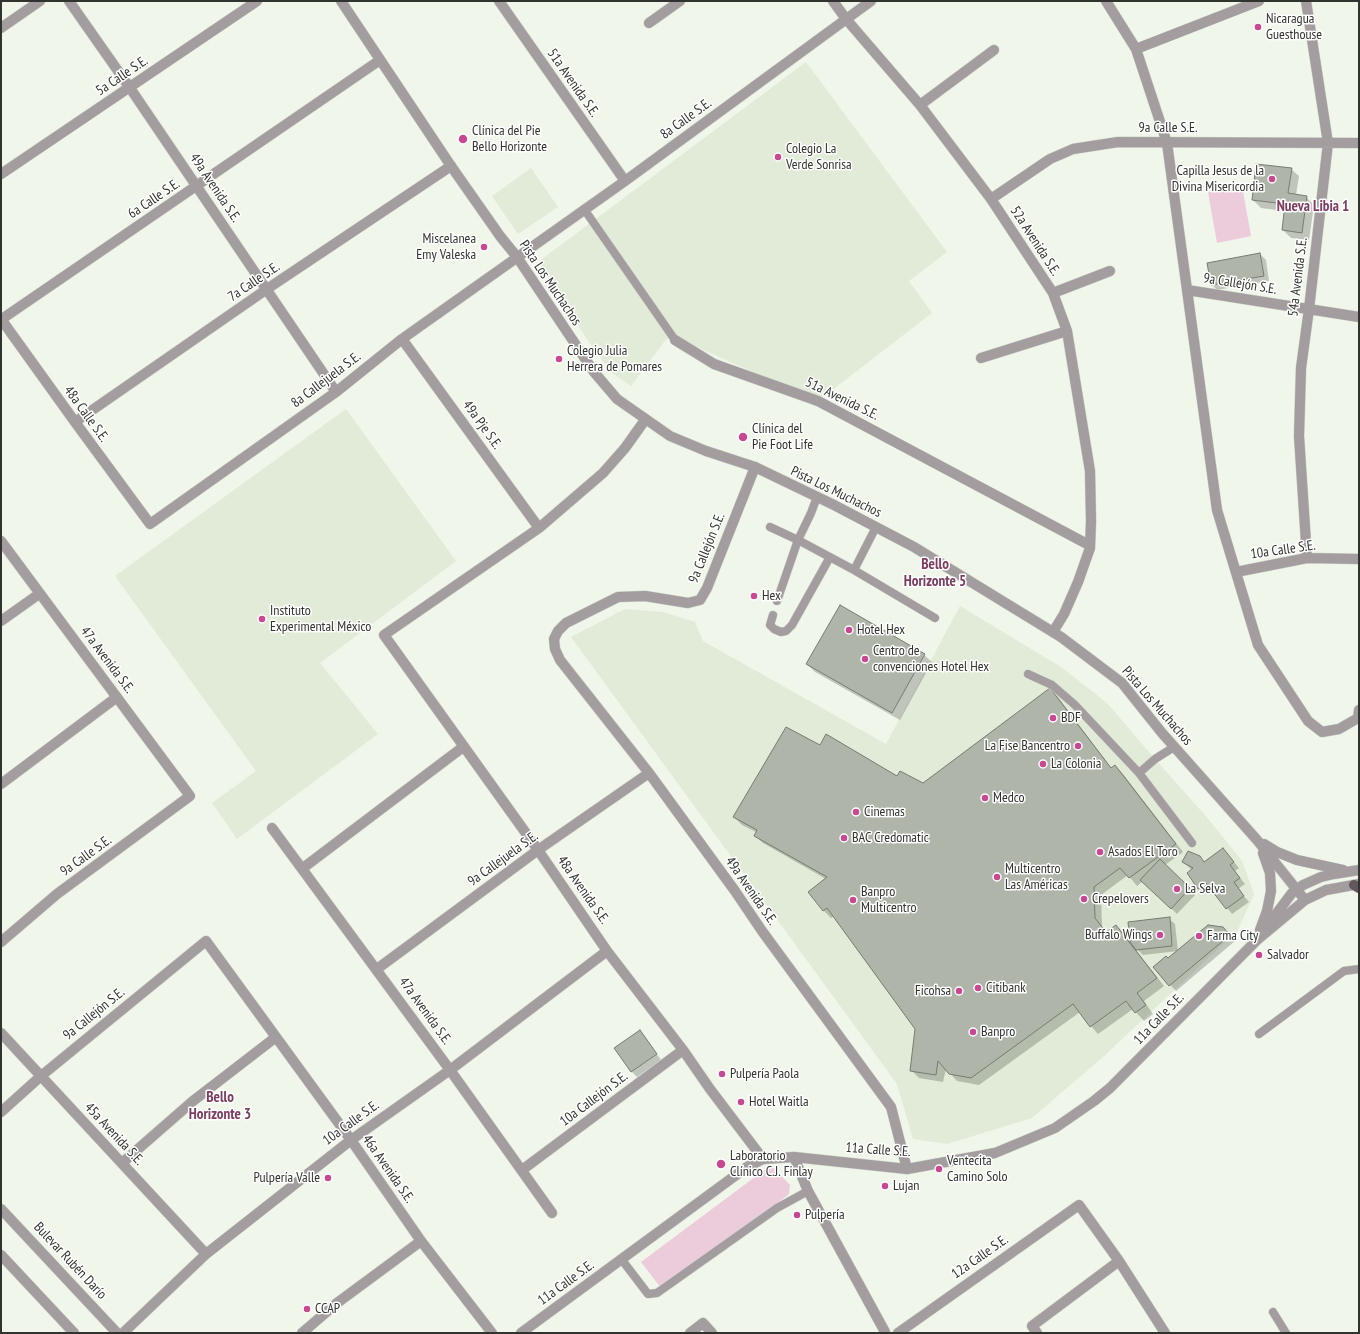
<!DOCTYPE html>
<meta charset="utf-8">
<style>
body{margin:0}
#map{position:relative;width:1360px;height:1334px;overflow:hidden;background:#f0f6ea;font-family:"PT Sans Narrow",sans-serif}
canvas{display:block}
.frame{position:absolute;inset:0;border:2px solid #30332e;pointer-events:none}
</style>
<div id="map">
<canvas width="1360" height="1334"></canvas>
<div class="frame"></div>
</div>
<script>
const ctx = document.querySelector('canvas').getContext('2d');
ctx.lineJoin = 'round';
function fill(path, color) { ctx.fillStyle = color; ctx.fill(path, 'evenodd'); }
const poly = rows => new Path2D(rows.map(r => 'M' + r).join(''));
function trace(path, color, width, dash) { ctx.strokeStyle = color; ctx.lineWidth = width; ctx.lineCap = dash ? 'butt' : 'round'; ctx.setLineDash(dash || []); ctx.stroke(path); }
function drawText(font, color, halo, rows, align = 'center') {
  ctx.font = font + ' "PT Sans Narrow",sans-serif'; ctx.lineWidth = 3; ctx.setLineDash([]); ctx.textBaseline = 'middle'; ctx.strokeStyle = halo; ctx.fillStyle = color; for (const [text, x, y, turn = 0] of rows) {
    ctx.save(); ctx.translate(x, y); ctx.rotate((+turn || 0) * Math.PI / 180); ctx.textAlign = isNaN(turn) ? turn : align; if (halo) ctx.strokeText(text, 0, 0); ctx.fillText(text, 0, 0); ctx.restore();
  }
}
fill(poly([
 [806,62,947,252,909,281,932,313,818,401,672,336,664,342,631,386,612,373,590,344,538,262],
 [531,168,558,207,518,234,492,196],
 [346,409,456,561,320,663,378,734,237,839,212,803,256,771,115,576],
 [960,606,1061,667,1107,703,1155,759,1210,821,1242,861,1254,894,1238,930,1103,1057,1032,1118,947,1144,913,1139,897,1084,571,637,625,609,663,612,695,622,703,641,886,744]
]), '#e1ebd8');
fill(poly([
 [1242,186,1251,236,1217,243,1208,192],
 [771,1165,790,1185,789,1194,672,1285,661,1288,641,1262]
]), '#eccbda');
fill(poly([
 [1257,165,1291,169,1299,176,1296,195,1306,197,1314,205,1309,240,1291,238,1283,230,1285,211,1261,208,1253,200],
 [1260,254,1266,260,1269,281,1217,290,1211,284],
 [924,655,932,662,900,720,815,672,807,664],
 [1050,690,1058,697,1112,769,1115,766,1123,774,1183,852,1165,865,1195,895,1177,914,1143,881,1137,886,1128,875,1101,895,1102,927,1107,933,1116,926,1132,944,1169,919,1175,924,1178,951,1143,955,1137,949,1136,950,1164,986,1144,1001,1153,1014,1144,1021,1133,1009,1098,1034,1091,1026,1080,1012,979,1085,957,1081,946,1069,943,1082,919,1078,911,1070,916,1029,834,916,831,918,823,910,826,879,763,843,755,836,756,832,742,825,734,817,820,746,898,777,923,784],
 [1223,849,1239,868,1235,871,1245,884,1238,889,1249,902,1232,914,1212,889,1205,894,1199,888,1188,873,1192,870,1183,862,1199,857,1205,862],
 [1229,934,1235,941,1176,991,1154,967,1168,960],
 [640,1031,645,1037,661,1060,637,1077,631,1071]
]), '#0003');
const building = poly([
 [1256,164,1292,168,1288,193,1307,196,1302,233,1282,230,1285,204,1252,200,1256,164],
 [1260,253,1264,276,1211,285,1207,263,1260,253],
 [840,605,925,654,892,713,806,664,840,605],
 [1050,688,1111,768,1115,765,1176,844,1129,878,1120,868,1094,887,1095,918,1106,932,1116,925,1157,978,1137,993,1146,1005,1135,1013,1126,1001,1090,1027,1073,1004,971,1078,949,1074,938,1061,936,1075,910,1071,915,1029,827,908,823,911,808,892,827,877,754,836,757,830,733,817,786,727,820,745,826,734,897,776,900,771,923,783,1050,688],
 [1223,848,1234,862,1230,865,1240,878,1234,882,1244,896,1226,909,1206,883,1198,889,1187,873,1193,868,1182,862,1188,851,1200,856,1204,862,1223,848],
 [1160,859,1190,888,1171,909,1140,880,1160,859],
 [1170,917,1172,946,1136,950,1130,942,1128,922,1170,917],
 [1208,925,1223,927,1230,935,1169,986,1153,967,1166,956,1168,958,1208,925],
 [640,1030,657,1054,631,1072,614,1048,640,1030]
]);
fill(building, '#afb5a9');
trace(building, '#777c71', 1);
const service = poly([
 [584,209,675,340],
 [770,527,798,540,854,570,935,618],
 [854,570,876,527],
 [777,601,798,540,811,513,817,497],
 [773,615,770,625,774,629,781,632,786,631,792,625,830,557],
 [1028,674,1052,685,1075,705,1139,773,1192,843],
 [1139,773,1155,759,1174,747],
 [1259,1034,1344,971,1359,969],
 [622,1260,648,1294,657,1293,777,1208,808,1191],
 [1273,1312,1286,1333]
]);
const minor = poly([
 [69,1,130,88,336,392],
 [499,1,625,181],
 [833,1,846,19,920,105,991,199,1053,293,1067,331,1090,471,1091,521,1090,548,1078,582,1064,614,1053,632],
 [1106,1,1136,49,1167,143,1217,510,1258,645,1308,721,1322,732,1339,729,1358,718,1359,710],
 [1306,1,1328,143,1309,309,1301,368,1299,436,1307,558],
 [649,23,680,1],
 [1,28,40,1],
 [1136,49,1259,1],
 [920,105,994,50],
 [1,174,257,1],
 [991,199,1050,159,1073,149,1118,142,1359,143],
 [1187,290,1359,317],
 [1053,293,1110,271],
 [1,319,75,422,150,524,336,392,402,339,625,181,871,1],
 [2,319,380,60],
 [402,339,539,528],
 [675,340,714,364,818,401,1089,545,1090,548],
 [981,358,1067,331],
 [645,420,625,448,603,473,539,528,384,635,538,850,607,951,683,1050,710,1089,763,1159],
 [75,422,267,289,451,166],
 [755,467,707,588,700,600,688,603,645,596,618,597,566,623,558,631,554,639,555,649,560,660,649,773,735,891,762,931,891,1107,907,1169],
 [1,541,190,796,57,894,1,942],
 [1236,572,1307,558,1359,559],
 [1,621,39,594],
 [1,784,117,697],
 [272,828,450,1070,552,1213],
 [303,868,463,747],
 [377,969,538,850,649,773],
 [1,1033,206,1254],
 [1,1112,41,1076,206,941,351,1140,421,1241,492,1333],
 [794,1157,808,1191,885,1332],
 [122,1163,193,1101,276,1037],
 [522,1170,683,1050],
 [123,1333,206,1254,351,1140,450,1070,607,951],
 [302,1333,337,1303,421,1241],
 [690,1333,703,1323,712,1333],
 [898,1333,1079,1205,1119,1261,1165,1333],
 [1037,1333,1032,1326,1119,1261]
]);
const tertiary = poly([
 [341,1,451,166,500,236,517,257,594,372,617,399,670,436,706,451,755,467,834,505,914,547,1061,637,1122,683,1162,733,1257,840,1305,900],
 [1264,844,1277,852,1297,860,1343,870],
 [1267,926,1292,893,1303,885,1321,877,1334,874,1359,870],
 [1260,930,1267,911,1271,891,1270,873,1263,853],
 [1,1209,117,1333],
 [1,1255,74,1333],
 [521,1333,747,1167,763,1159,794,1157,907,1169,995,1153,1055,1128,1094,1101,1110,1088,1257,940,1305,900,1326,890,1359,884]
]);
const primary = poly([
 [1354,885,1359,888]
]);
trace(service, '#cdd3c8', 9);
trace(minor, '#cdd3c8', 11);
trace(tertiary, '#cdd3c8', 11);
trace(primary, '#cdd3c8', 11);
trace(service, '#a39da0', 8);
trace(minor, '#a39da0', 10);
trace(tertiary, '#a39da0', 10);
trace(primary, '#61575c', 10);
for (const [x, y, r, color] of [
 [1258,27,4,"#c84892"],
 [463,139,5,"#c84892"],
 [778,157,4,"#c84892"],
 [1272,179,4,"#c84892"],
 [484,247,4,"#c84892"],
 [559,359,4,"#c84892"],
 [743,437,5,"#c84892"],
 [754,596,4,"#c84892"],
 [262,619,4,"#c84892"],
 [849,630,4,"#c84892"],
 [865,659,4,"#c84892"],
 [1053,718,4,"#c84892"],
 [1078,746,4,"#c84892"],
 [1043,764,4,"#c84892"],
 [985,798,4,"#c84892"],
 [856,812,4,"#c84892"],
 [844,838,4,"#c84892"],
 [1100,852,4,"#c84892"],
 [997,877,4,"#c84892"],
 [1177,889,4,"#c84892"],
 [1084,899,4,"#c84892"],
 [853,900,4,"#c84892"],
 [1160,935,4,"#c84892"],
 [1199,936,4,"#c84892"],
 [1259,955,4,"#c84892"],
 [978,988,4,"#c84892"],
 [959,991,4,"#c84892"],
 [973,1032,4,"#c84892"],
 [722,1074,4,"#c84892"],
 [741,1102,4,"#c84892"],
 [721,1164,5,"#c84892"],
 [939,1169,4,"#c84892"],
 [328,1178,4,"#c84892"],
 [885,1186,4,"#c84892"],
 [797,1215,4,"#c84892"],
 [307,1309,4,"#c84892"]
]) { const dot = new Path2D(); dot.arc(x, y, r, 0, 2 * Math.PI); ctx.fillStyle = color; ctx.fill(dot); trace(dot, '#fff', 1.5); }
drawText('14px', '#30332e', '#fff', [
 ["Nicaragua",1266,19],
 ["Guesthouse",1266,35],
 ["Clínica del Pie",472,131],
 ["Bello Horizonte",472,147],
 ["Colegio La",786,149],
 ["Verde Sonrisa",786,165],
 ["Capilla Jesus de la",1264,171,"right"],
 ["Divina Misericordia",1264,187,"right"],
 ["Miscelanea",476,239,"right"],
 ["Emy Valeska",476,255,"right"],
 ["Colegio Julia",567,351],
 ["Herrera de Pomares",567,367],
 ["Clínica del",752,429],
 ["Pie Foot Life",752,445],
 ["Hex",762,596],
 ["Instituto",270,611],
 ["Experimental México",270,627],
 ["Hotel Hex",857,630],
 ["Centro de",873,651],
 ["convenciones Hotel Hex",873,667],
 ["BDF",1061,718],
 ["La Fise Bancentro",1070,746,"right"],
 ["La Colonia",1051,764],
 ["Medco",993,798],
 ["Cinemas",864,812],
 ["BAC Credomatic",852,838],
 ["Asados El Toro",1108,852],
 ["Multicentro",1005,869],
 ["Las Américas",1005,885],
 ["La Selva",1185,889],
 ["Banpro",861,892],
 ["Multicentro",861,908],
 ["Crepelovers",1092,899],
 ["Buffalo Wings",1152,935,"right"],
 ["Farma City",1207,936],
 ["Salvador",1267,955],
 ["Citibank",986,988],
 ["Ficohsa",951,991,"right"],
 ["Banpro",981,1032],
 ["Pulpería Paola",730,1074],
 ["Hotel Waitla",749,1102],
 ["Laboratorio",730,1156],
 ["Clínico C.J. Finlay",730,1172],
 ["Ventecita",947,1161],
 ["Camino Solo",947,1177],
 ["Pulpería Valle",320,1178,"right"],
 ["Lujan",893,1186],
 ["Pulpería",805,1215],
 ["CCAP",315,1309]
], 'left');
drawText('14px', '#30332e', '#fff', [
 ["5a Calle S.E.",122,76,-34],
 ["51a Avenida S.E.",573,83,55],
 ["8a Calle S.E.",686,119,-36],
 ["9a Calle S.E.",1168,128],
 ["49a Avenida S.E.",215,188,56],
 ["6a Calle S.E.",154,199,-34],
 ["52a Avenida S.E.",1035,241,57],
 ["54a Avenida S.E.",1298,277,-83],
 ["7a Calle S.E.",254,282,-34],
 ["Pista Los Muchachos",550,283,56],
 ["9a Callejón S.E.",1240,284,9],
 ["8a Callejuela S.E.",326,380,-37],
 ["51a Avenida S.E.",842,399,26],
 ["48a Calle S.E.",86,414,54],
 ["49a Pje S.E.",482,425,54],
 ["Pista Los Muchachos",836,492,26],
 ["9a Callejón S.E.",707,548,-68],
 ["10a Calle S.E.",1283,550,-8],
 ["47a Avenida S.E.",107,660,53],
 ["Pista Los Muchachos",1157,706,49],
 ["9a Calle S.E.",86,856,-36],
 ["9a Callejuela S.E.",503,859,-36],
 ["48a Avenida S.E.",583,890,55],
 ["49a Avenida S.E.",751,891,55],
 ["47a Avenida S.E.",425,1011,54],
 ["9a Callejón S.E.",94,1014,-39],
 ["11a Calle S.E.",1159,1019,-46],
 ["10a Callejón S.E.",594,1099,-37],
 ["10a Calle S.E.",351,1123,-36],
 ["45a Avenida S.E.",114,1134,47],
 ["11a Calle S.E.",878,1150,4],
 ["46a Avenida S.E.",388,1169,55],
 ["12a Calle S.E.",980,1257,-35],
 ["Bulevar Rubén Darío",70,1261,47],
 ["11a Calle S.E.",566,1283,-36]
]);
drawText('bold 15px', '#7d3d60', '#fff', [
 ["Nueva Libia 1",1313,207],
 ["Bello",935,565],
 ["Horizonte 5",935,582],
 ["Bello",220,1098],
 ["Horizonte 3",220,1115]
]);
</script>
